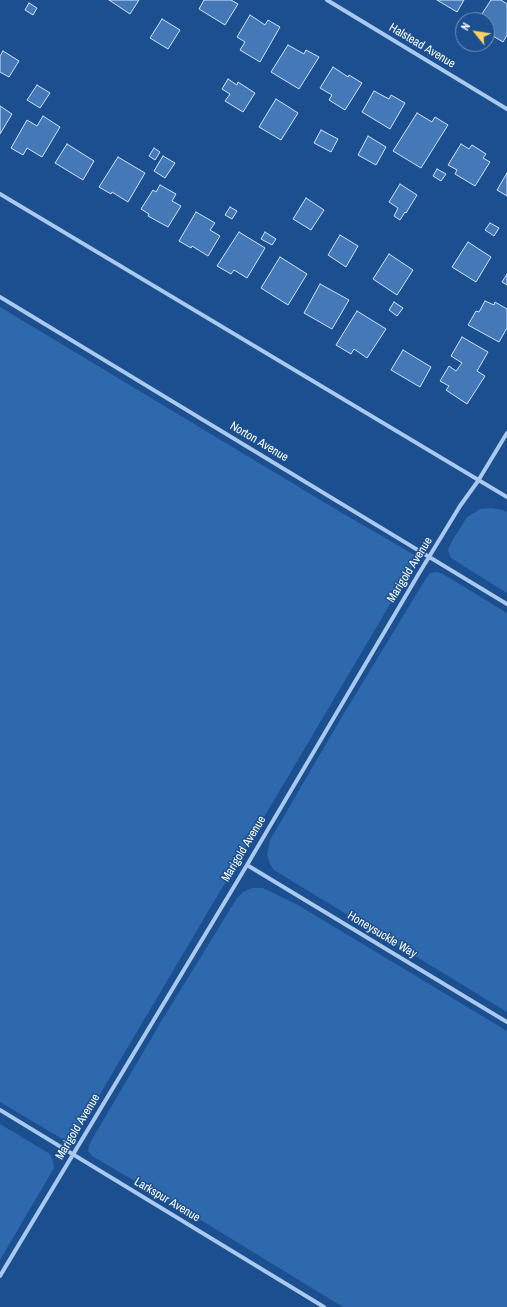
<!DOCTYPE html>
<style>
body{margin:0}
#map{position:relative;width:507px;height:1307px;overflow:hidden;background:#1b4f8f;font-family:"Archivo Narrow",sans-serif}
canvas{display:block}
.north{position:absolute;left:455px;top:12px;width:40px;height:40px;box-sizing:border-box;background:#1b4f8f;border:1px solid #7695bc;border-radius:50%;rotate:300deg;font-size:11px;font-weight:700;line-height:16px;text-align:center;color:#fff}
.north::after{content:'';display:block;margin:auto;width:14px;height:18px;background:#ffd166;clip-path:polygon(50% 0,100% 100%,50% 72%,0 100%)}
</style>
<div id="map">
<canvas width="507" height="1307"></canvas>
<div class="north">N</div>
</div>
<script>
const ctx = document.querySelector('canvas').getContext('2d');
ctx.lineJoin = 'round';
function fill(path, color) { ctx.fillStyle = color; ctx.fill(path, 'evenodd'); }
const poly = rows => new Path2D(rows.map(r => 'M' + r).join(''));
function trace(path, color, width, dash) { ctx.strokeStyle = color; ctx.lineWidth = width; ctx.lineCap = dash ? 'butt' : 'round'; ctx.setLineDash(dash || []); ctx.stroke(path); }
function drawText(font, color, halo, rows, align = 'center') {
  ctx.font = font + ' "Archivo Narrow",sans-serif'; ctx.lineWidth = 3; ctx.setLineDash([]); ctx.textBaseline = 'middle'; ctx.strokeStyle = halo; ctx.fillStyle = color; for (const [text, x, y, turn = 0] of rows) {
    ctx.save(); ctx.translate(x, y); ctx.rotate((+turn || 0) * Math.PI / 180); ctx.textAlign = isNaN(turn) ? turn : align; if (halo) ctx.strokeText(text, 0, 0); ctx.fillText(text, 0, 0); ctx.restore();
  }
}
fill(poly([
 [0,307,342,513,418,557,77,1133,64,1140,0,1102],
 [491,508,503,510,507,512,507,593,451,558,448,550,452,541,467,517,480,509],
 [437,572,443,574,507,613,507,1012,274,870,270,864,267,855,270,840,343,715,425,580,430,573],
 [252,888,263,888,298,905,507,1031,507,1307,343,1307,181,1208,92,1156,88,1151,89,1145,94,1136,162,1020,237,898,243,892],
 [0,1124,50,1154,53,1161,54,1168,0,1260]
]), '#2e69ad');
const building = poly([
 [109,0,139,0,130,14,109,0],
 [204,0,231,0,238,4,225,25,199,9,204,0],
 [437,0,464,0,457,12,437,0],
 [491,0,501,0,507,4,507,35,503,42,488,33,487,35,487,20,478,20,491,0],
 [29,3,37,8,33,15,25,10,29,3],
 [250,15,265,25,268,20,280,27,260,62,240,50,245,42,237,37,250,15],
 [162,19,180,30,168,49,150,38,162,19],
 [288,45,304,54,306,50,319,57,299,89,271,72,288,45],
 [3,51,19,61,9,77,0,72,0,56,3,51],
 [333,67,348,77,349,75,362,83,345,110,329,100,332,95,320,88,333,67],
 [228,79,237,85,238,82,255,93,243,112,225,101,230,94,222,89,228,79],
 [37,85,50,93,40,108,27,100,37,85],
 [374,91,389,99,391,95,405,103,390,129,362,112,374,91],
 [276,99,298,113,281,140,259,127,276,99],
 [0,106,12,114,0,134,0,106],
 [417,113,432,122,435,117,448,125,421,168,393,151,417,113],
 [43,116,60,127,42,157,27,148,23,155,11,148,27,120,37,126,43,116],
 [321,130,338,139,331,152,314,143,321,130],
 [368,136,386,147,376,165,358,155,368,136],
 [67,144,94,161,83,180,55,163,67,144],
 [461,144,469,149,472,145,486,154,483,158,490,162,475,186,455,174,457,170,448,165,461,144],
 [154,148,160,152,155,160,149,156,154,148],
 [163,156,175,163,165,178,154,171,163,156],
 [118,157,145,173,128,202,112,192,111,194,99,187,118,157],
 [437,169,446,174,441,181,433,176,437,169],
 [507,173,507,196,497,190,507,173],
 [400,184,417,195,406,213,405,212,400,220,394,216,398,208,389,202,400,184],
 [160,185,176,194,172,201,181,206,168,227,148,216,149,214,141,209,153,190,156,192,160,185],
 [306,198,324,210,311,230,293,219,306,198],
 [230,207,237,211,232,219,225,215,230,207],
 [196,212,215,223,210,230,220,236,208,256,192,246,191,248,179,241,196,212],
 [490,223,499,228,494,236,485,230,490,223],
 [239,232,265,248,247,278,234,270,231,274,217,266,239,232],
 [265,232,276,239,272,245,261,239,265,232],
 [340,235,358,246,346,267,328,255,340,235],
 [468,242,491,257,476,282,452,267,468,242],
 [389,254,413,270,397,295,373,279,389,254],
 [280,257,307,274,288,305,261,288,280,257],
 [507,274,507,285,502,282,507,274],
 [320,284,349,300,332,329,304,313,320,284],
 [485,301,494,305,495,302,507,309,507,328,499,342,468,325,476,311,479,312,485,301],
 [394,302,403,308,397,316,389,310,394,302],
 [357,311,386,329,367,358,354,349,351,354,336,345,357,311],
 [462,337,488,352,477,371,485,376,467,404,446,390,449,386,440,381,449,366,456,371,462,363,451,356,462,337],
 [403,350,431,367,420,387,391,370,403,350]
]);
fill(building, '#4478b7');
trace(building, '#cfe3fa', 1);
trace(poly([
 [327,0,507,109],
 [0,194,507,497],
 [0,297,507,604],
 [247,865,507,1022],
 [0,1110,324,1307],
 [0,1276,247,865,418,575,460,506,478,481,507,433]
]), '#a9c9ee', 4);
drawText('12px', '#fff', '#1b4f8f', [
 ["Halstead Avenue",422,46,31],
 ["Norton Avenue",259,442,31],
 ["Marigold Avenue",410,570,-58],
 ["Marigold Avenue",244,849,-59],
 ["Honeysuckle Way",382,935,31],
 ["Marigold Avenue",78,1127,-59],
 ["Larkspur Avenue",167,1200,31]
]);
</script>
